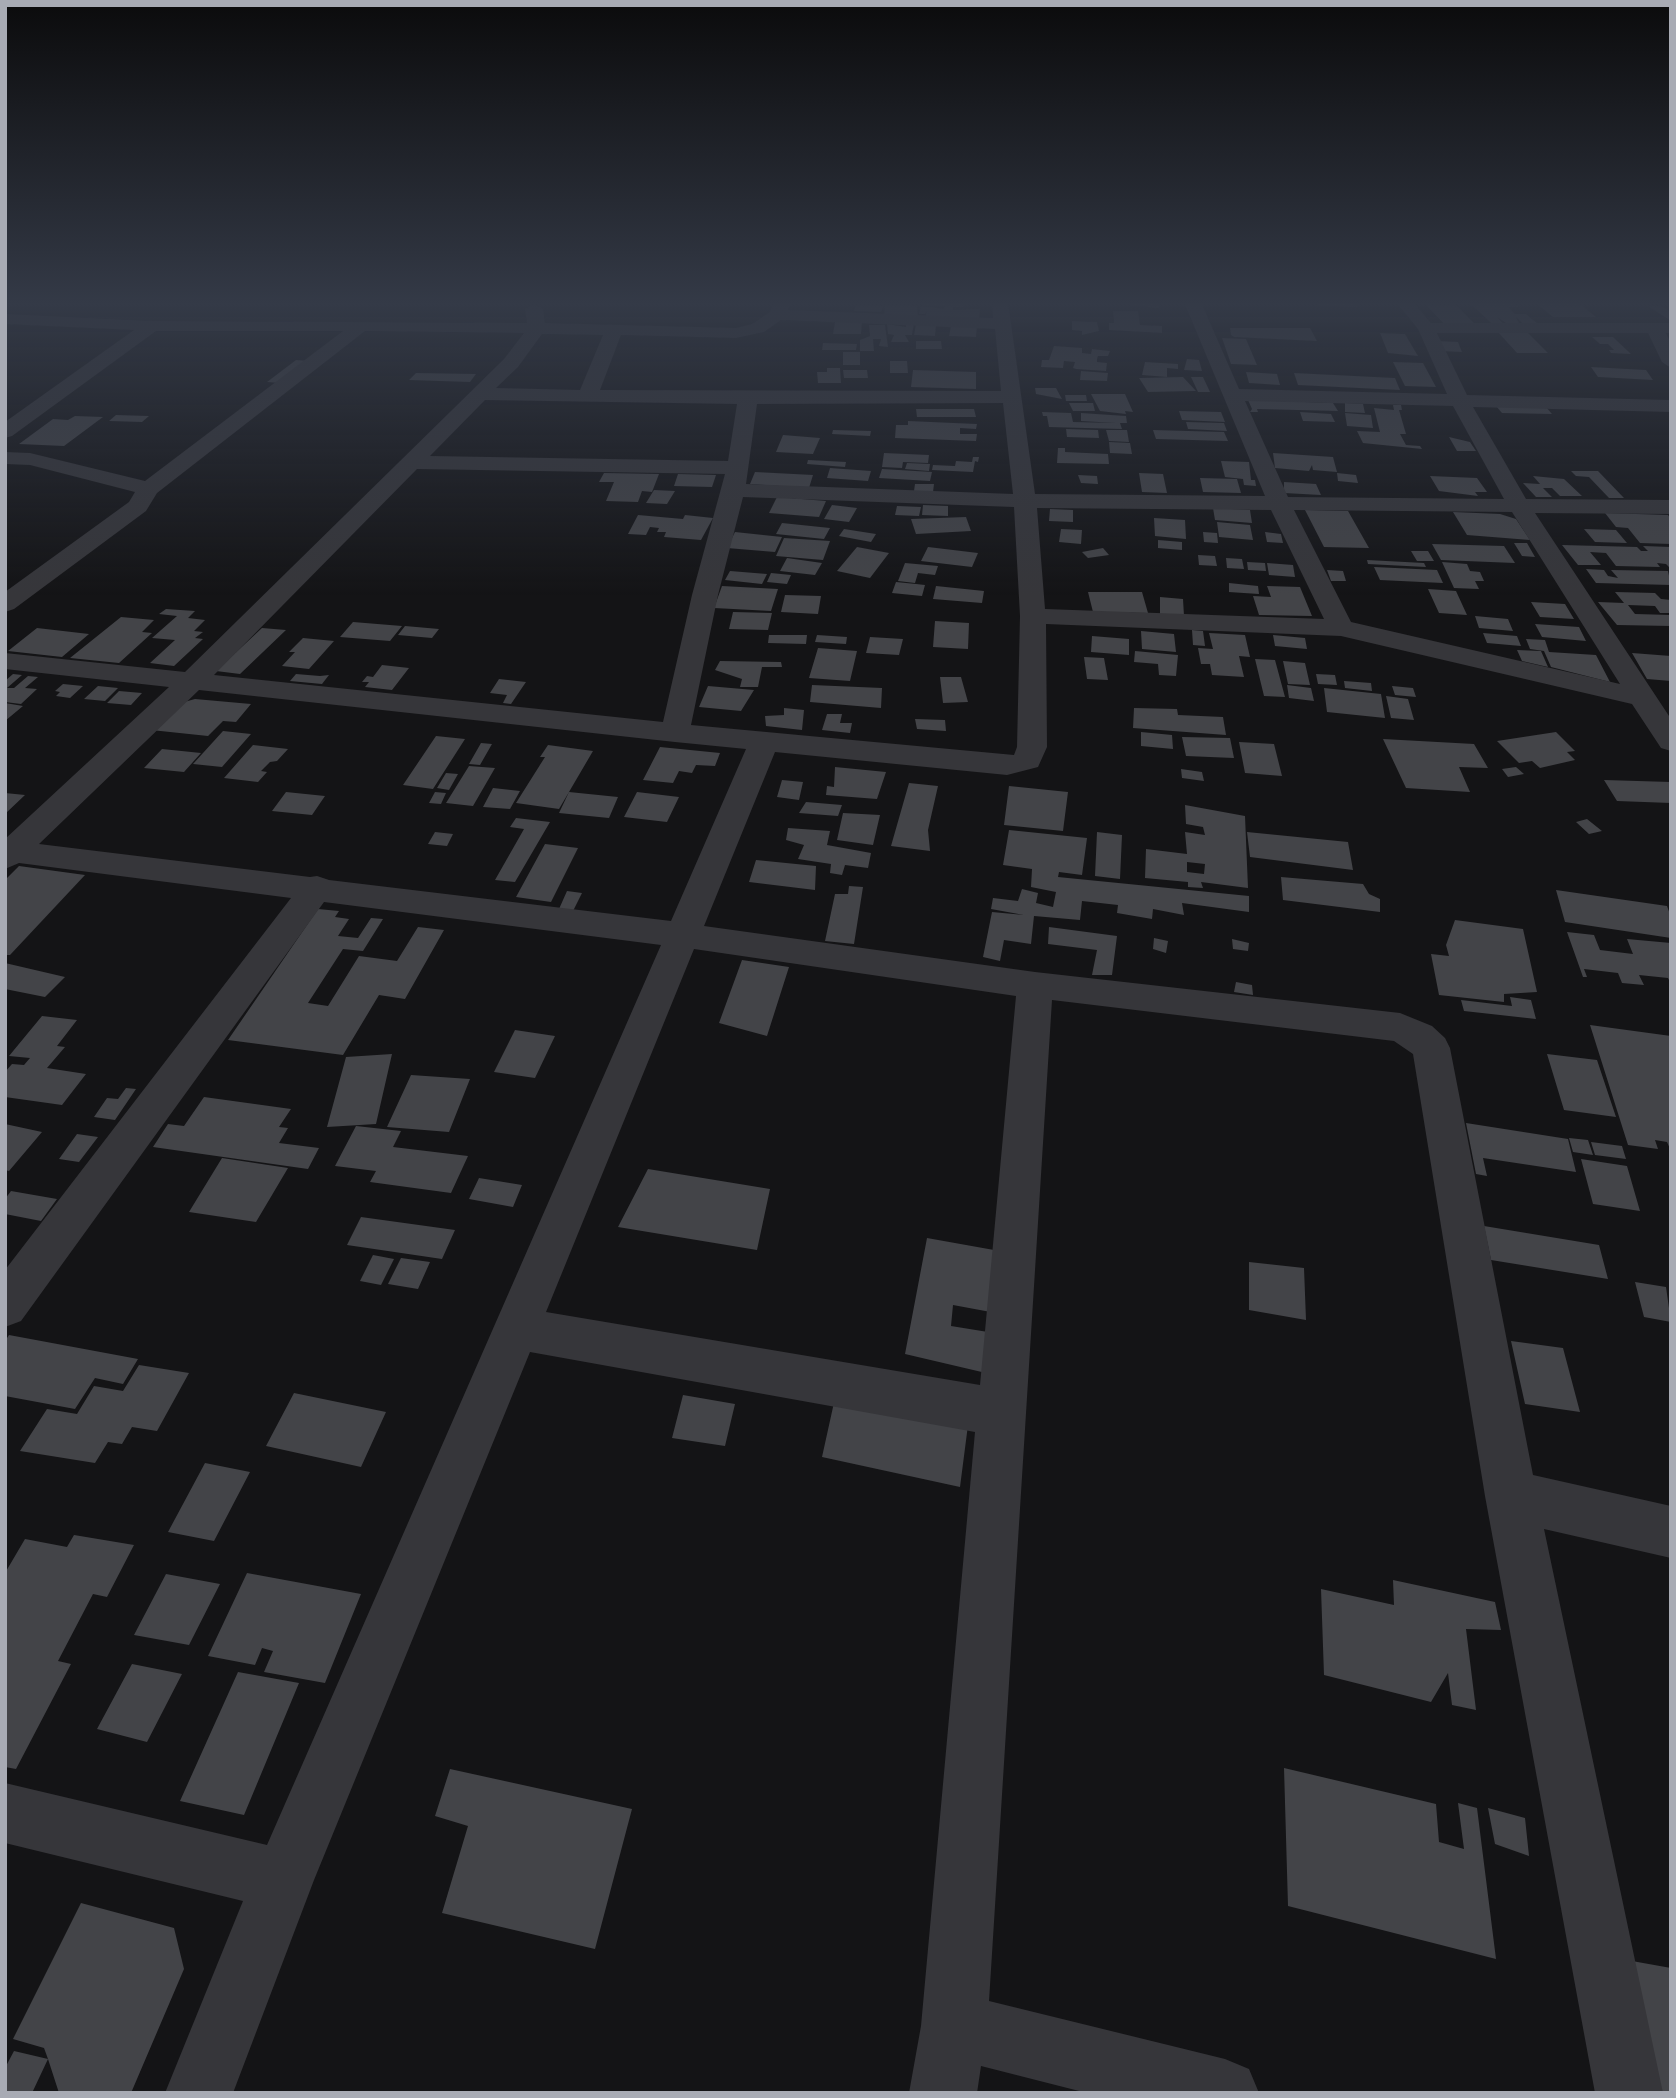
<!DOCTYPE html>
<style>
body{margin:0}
#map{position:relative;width:1676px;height:2098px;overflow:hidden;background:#141416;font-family:"Golos Text",sans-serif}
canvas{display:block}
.frame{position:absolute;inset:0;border:7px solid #a8abb4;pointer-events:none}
</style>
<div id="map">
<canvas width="1676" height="2098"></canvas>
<div class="frame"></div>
</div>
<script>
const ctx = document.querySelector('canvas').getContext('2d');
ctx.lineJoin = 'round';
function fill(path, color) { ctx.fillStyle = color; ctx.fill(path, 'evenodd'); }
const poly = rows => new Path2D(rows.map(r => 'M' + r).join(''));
fill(poly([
 [924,302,965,302,964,307,953,307,953,310,980,309,979,320,925,318,927,311,925,314,919,314,921,306,944,309,945,306,923,305],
 [1131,302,1160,302,1159,308,1130,305],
 [1314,302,1355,302,1358,307,1319,306],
 [1447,302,1453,302,1474,323,1443,323,1425,304,1449,305],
 [1469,302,1513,302,1519,307,1508,307,1515,314,1526,314,1538,324,1523,324,1516,317,1519,323,1506,323,1497,317,1504,324,1492,324],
 [1535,302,1577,302,1596,317,1553,317],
 [856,305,883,306,881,312,854,311],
 [885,305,917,306,918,317,884,317],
 [1648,306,1661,306,1671,312,1671,321],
 [1113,311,1138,311,1140,325,1162,326,1162,333,1109,330,1109,323,1114,323],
 [1072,321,1097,322,1099,331,1082,335,1082,331,1072,330],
 [835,322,862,322,861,334,833,334],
 [906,323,914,323,912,335,905,335,909,342,891,342,894,335,888,334,887,324,906,327],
 [916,324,936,325,935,336,914,335],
 [869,325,885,325,888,347,879,346,881,339,873,339,874,351,860,351,860,340,870,336],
 [951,326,977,327,976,337,949,336],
 [1230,328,1310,328,1317,341,1234,337,1231,335],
 [1497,331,1527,332,1548,353,1517,353],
 [1380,333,1405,334,1418,356,1388,353],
 [1592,337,1613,337,1631,354,1611,353,1609,350,1614,350,1608,344,1600,344],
 [1222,338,1246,339,1257,365,1231,364],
 [916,341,941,341,942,349,916,349],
 [1437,341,1458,342,1462,352,1441,351],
 [823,343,857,344,856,350,822,350],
 [1054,346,1082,348,1082,353,1091,354,1092,349,1110,351,1108,356,1098,356,1097,359,1097,362,1107,363,1106,371,1076,369,1073,368,1075,362,1064,361,1063,368,1041,367,1042,360,1049,360],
 [843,352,860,352,860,365,843,365],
 [1187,359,1199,360,1202,371,1184,370],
 [296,360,310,361,280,383,267,382],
 [890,361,907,361,908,373,890,373],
 [1145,362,1178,364,1178,369,1167,368,1167,377,1142,375],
 [1393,362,1423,363,1436,387,1405,386],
 [1591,367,1646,370,1653,380,1598,377],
 [827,368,840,368,841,383,818,383,817,372,827,372],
 [843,370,867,370,868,378,844,378],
 [913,370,976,372,976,389,911,387],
 [1081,371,1108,373,1107,381,1080,380],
 [1246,372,1277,374,1280,385,1249,383],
 [416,373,476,374,470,382,409,380],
 [1294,373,1395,378,1400,390,1298,385],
 [1183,377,1196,391,1148,392,1139,378],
 [1191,377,1203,377,1210,392,1198,392],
 [1035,388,1056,388,1062,399,1036,394],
 [1091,394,1125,394,1133,412,1125,411,1126,414,1100,411],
 [1065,395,1086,395,1087,401,1066,401],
 [1248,400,1333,403,1338,411,1257,409,1258,412,1250,412,1252,409],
 [1069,403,1093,403,1095,411,1073,411],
 [1345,403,1363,404,1365,413,1345,412],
 [1393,405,1401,405,1402,410,1399,410,1406,434,1400,434,1406,445,1420,446,1422,449,1363,443,1357,431,1380,432,1374,408,1394,410],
 [1496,406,1546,407,1552,414,1502,413],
 [916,409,974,409,976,417,917,417],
 [1179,411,1221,412,1225,422,1182,420],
 [1042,412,1071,413,1073,422,1116,423,1081,421,1081,413,1126,416,1127,423,1120,423,1122,429,1049,427,1047,416,1043,416],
 [1300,412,1331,414,1335,422,1303,421],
 [1345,413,1371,415,1373,428,1347,426],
 [116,415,149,416,142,422,109,421],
 [75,416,103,417,64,446,19,444,53,419,68,420],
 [908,421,977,424,976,429,960,428,960,434,977,434,976,441,895,438,896,425,908,425],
 [1186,422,1224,423,1227,431,1188,429],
 [1066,429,1098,430,1099,438,1067,437],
 [833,430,871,431,870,436,832,434],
 [1106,430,1127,430,1129,442,1109,441],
 [1153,430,1224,432,1228,441,1156,439],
 [783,435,820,438,813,454,776,452],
 [1449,437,1470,442,1476,451,1457,451],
 [1109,442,1130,443,1132,454,1110,453],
 [1058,448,1065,448,1065,452,1108,454,1109,464,1057,463],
 [884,453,929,455,928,463,903,462,902,468,882,467],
 [1273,453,1333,457,1337,472,1313,470,1312,465,1309,471,1275,468],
 [973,457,979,457,978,462,975,461,973,472,932,470,933,465,955,466,956,461,972,462],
 [808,460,846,462,845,467,807,464],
 [1221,461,1249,462,1251,480,1255,480,1256,486,1244,485,1243,479,1225,477],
 [907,463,930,464,929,471,905,469],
 [830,468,871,471,868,481,827,478],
 [882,469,932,472,930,481,879,478],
 [1571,471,1598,471,1624,498,1609,498,1589,477,1576,476],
 [755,472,813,475,809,488,750,484],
 [604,473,659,474,652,492,642,491,638,502,606,501,614,482,599,482],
 [1139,473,1163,474,1167,493,1142,492],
 [1337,473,1356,475,1358,483,1338,481],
 [678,474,716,475,712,487,674,486],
 [1078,475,1097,476,1098,484,1081,483],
 [1430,476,1477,478,1487,492,1475,492,1478,496,1439,491],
 [1533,476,1564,479,1582,496,1560,496,1552,488,1543,488,1552,497,1536,497,1523,483,1540,484],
 [1200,478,1237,479,1241,493,1203,492],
 [1284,482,1316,484,1321,495,1284,493],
 [915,484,934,484,933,492,914,491],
 [654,490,675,491,667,504,646,503],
 [777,497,826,501,819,517,769,513],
 [832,505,857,508,849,522,824,519],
 [923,505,948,506,948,516,922,515],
 [897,506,921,507,919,516,895,515],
 [1213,508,1250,510,1252,523,1215,520],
 [1050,509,1073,510,1073,522,1049,521],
 [1305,510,1348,511,1369,548,1324,547],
 [1453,512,1500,514,1516,519,1530,540,1467,535],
 [1605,513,1668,515,1671,519,1671,544,1640,543,1628,528,1616,527],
 [638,515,683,519,685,515,713,518,701,540,664,537,666,532,657,532,659,528,650,527,646,535,628,534],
 [966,517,971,531,916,534,911,519],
 [1154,518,1185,520,1186,539,1155,536],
 [1217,522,1250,525,1253,540,1219,537],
 [782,523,830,528,824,539,776,534],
 [844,529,876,534,871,542,839,536],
 [1061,529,1082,530,1081,544,1059,542],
 [1584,529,1616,530,1627,543,1595,542],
 [735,532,782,537,775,552,727,548],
 [1203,532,1217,533,1218,543,1204,542],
 [1265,532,1281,534,1283,543,1267,542],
 [784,538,830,541,823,560,776,556],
 [1158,540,1182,542,1182,550,1158,548],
 [1514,543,1527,543,1535,557,1522,556],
 [1432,544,1504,546,1515,563,1441,560],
 [1562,545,1637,547,1641,551,1648,551,1643,546,1671,547,1671,569,1666,564,1657,563,1660,567,1616,566,1606,553,1590,552,1601,565,1578,565],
 [857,547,889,553,870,578,837,571],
 [928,547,978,553,972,567,921,561],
 [1103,548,1109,555,1088,558,1082,552],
 [1411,551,1428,551,1434,561,1417,561],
 [1198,555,1215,556,1217,566,1199,565],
 [787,558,822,563,815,575,780,571],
 [1226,558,1242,559,1244,569,1227,568],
 [1367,560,1424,563,1426,567,1368,564],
 [1247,562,1265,563,1266,571,1248,570],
 [1442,562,1467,564,1470,571,1480,572,1484,581,1475,581,1479,589,1454,588],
 [905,563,938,566,935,575,918,573,915,583,898,581],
 [1267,563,1293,565,1295,577,1269,575],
 [1374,567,1437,570,1443,583,1380,580],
 [1586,569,1604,570,1608,576,1618,578,1611,570,1668,571,1671,585,1596,583],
 [1327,570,1343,571,1346,581,1331,581],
 [730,571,767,574,762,584,725,580],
 [771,573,791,575,787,584,767,582],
 [896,582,916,584,925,585,922,596,892,593],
 [1229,583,1258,586,1259,594,1229,592],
 [722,586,778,589,771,611,714,608],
 [936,586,984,591,982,603,933,599],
 [1267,586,1300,587,1312,616,1259,615,1253,596,1271,597],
 [1428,589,1456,591,1467,615,1439,613],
 [1088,592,1142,592,1148,613,1093,612],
 [1615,592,1655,593,1661,599,1671,600,1671,613,1660,613,1655,606,1628,605,1635,614,1671,615,1671,626,1617,625,1598,602,1624,603],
 [785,595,821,596,818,614,781,612],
 [1160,597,1183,599,1184,616,1160,614],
 [1531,602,1565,604,1574,619,1540,617],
 [166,609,195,611,188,618,205,620,194,631,203,632,195,638,203,639,174,666,150,663,175,640,152,638,177,616,159,614],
 [733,612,772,613,768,630,729,629],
 [1475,616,1508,619,1513,631,1479,628],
 [121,617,154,620,142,632,152,633,119,663,70,658],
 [935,621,969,623,968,649,933,647],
 [353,622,402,626,390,641,340,637],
 [1535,624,1579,627,1586,641,1542,637],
 [405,626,439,629,432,638,398,635],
 [37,628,89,634,62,657,8,651],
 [262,628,286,630,240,674,216,671],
 [1192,630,1203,631,1205,646,1193,645],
 [1141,631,1174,634,1176,652,1142,649],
 [1209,633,1245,635,1250,657,1239,656,1244,677,1212,675,1210,664,1201,664,1198,648,1213,649],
 [1483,633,1517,636,1521,646,1487,643],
 [769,635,807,635,806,644,768,643],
 [817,635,847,637,846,644,815,642],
 [1273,635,1305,638,1307,649,1275,646],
 [1092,636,1129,639,1129,655,1091,652],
 [870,637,903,639,899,655,866,653],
 [303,638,334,641,309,669,282,666,295,652,289,652],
 [1526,639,1545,640,1549,652,1596,655,1610,682,1551,667,1544,651,1530,649],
 [818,648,857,651,850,681,809,678],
 [1517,650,1541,651,1548,667,1522,661],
 [1135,651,1178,655,1176,676,1159,675,1158,664,1134,662],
 [1632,653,1671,656,1671,681,1647,679],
 [1084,657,1104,658,1108,680,1087,679],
 [1255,659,1275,660,1285,697,1264,696],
 [720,661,781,662,782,667,762,667,758,687,740,687,742,679,715,670],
 [1283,661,1305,663,1310,685,1288,684],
 [382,665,409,668,392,690,365,687,369,682,362,682,367,676,373,677],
 [13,674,22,675,7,688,14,688,28,676,38,677,25,688,37,689,21,704,5,702,5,681],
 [296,674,320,676,329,675,322,684,290,681],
 [1316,674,1335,675,1337,685,1318,684],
 [940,677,961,677,968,702,943,703],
 [499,679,526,682,511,704,503,703,507,695,490,693],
 [1344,681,1371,683,1372,691,1345,688],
 [63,684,83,686,70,698,56,696,60,692,55,691],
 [812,685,882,688,881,708,810,702],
 [1287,685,1311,688,1314,701,1289,698],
 [98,686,118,688,105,701,84,699],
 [708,686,754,690,741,711,699,707],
 [1392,686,1413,688,1416,697,1395,695],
 [1324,688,1381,694,1385,718,1327,712],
 [119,691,142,693,131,705,107,703],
 [1386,696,1408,699,1414,720,1391,718],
 [195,699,251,704,236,722,223,721,208,736,151,730,177,704],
 [5,703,23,706,5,721],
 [784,708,804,710,802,730,766,726,765,716,784,715],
 [1134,708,1177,709,1178,715,1223,717,1226,735,1133,728],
 [827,714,842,714,840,723,852,723,850,733,822,730],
 [915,719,945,720,946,731,917,729],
 [223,731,251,734,222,767,193,764],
 [1141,732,1172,735,1173,749,1141,746],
 [1556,732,1575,751,1567,752,1575,760,1540,768,1532,761,1519,763,1497,741],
 [436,736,465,739,433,789,403,785],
 [1182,737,1230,738,1234,758,1186,756],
 [1383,739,1474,744,1488,768,1459,767,1470,792,1406,788],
 [1239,742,1274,744,1282,776,1245,773],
 [481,743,492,744,480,765,469,764],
 [253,745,288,749,277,761,270,762,261,771,267,772,258,782,224,778],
 [548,745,593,751,559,809,516,803,545,757,540,757],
 [660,747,720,753,715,766,696,765,692,773,679,771,673,783,643,780],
 [162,749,201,753,184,772,144,768],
 [469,766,495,768,473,806,446,803],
 [835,767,886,772,877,799,826,795,827,786,834,787],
 [1516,767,1524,774,1508,777,1502,769],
 [1181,769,1202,772,1204,781,1182,778],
 [446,773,458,774,449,790,437,788],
 [782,780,803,782,799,800,777,797],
 [1604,780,1671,782,1671,803,1617,801],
 [909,783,938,786,928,830,930,851,891,846],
 [1009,786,1068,792,1063,831,1004,825],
 [493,788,520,791,510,809,483,807],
 [286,792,325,796,312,815,272,811],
 [435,792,446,793,441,804,429,803],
 [569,792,618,797,609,818,559,813],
 [637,792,679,797,667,822,624,817],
 [5,793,25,795,5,814],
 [806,802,842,805,838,816,799,813],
 [1185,805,1245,816,1248,888,1201,882,1203,888,1188,887,1188,882,1145,878,1146,849,1187,854,1185,832,1205,835,1203,827,1186,824],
 [1187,862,1205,864,1204,874,1187,872],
 [843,813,880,815,873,845,837,840],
 [516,818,550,822,515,882,495,880,524,829,510,827],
 [1587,819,1602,831,1589,834,1576,822],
 [788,828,830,831,827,845,871,853,868,868,845,865,842,875,830,873,831,864,798,859,804,845,786,840],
 [1009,830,1087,838,1082,875,1059,872,1058,877,1249,896,1249,912,1182,903,1184,915,1153,909,1152,919,1117,913,1118,905,1082,901,1080,920,1034,916,1031,944,1004,940,1000,961,983,957,992,912,1024,915,991,909,993,898,1018,901,1022,889,1038,893,1036,903,1053,907,1056,892,1031,887,1032,869,1003,865],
 [435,832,453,834,447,846,428,844],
 [1097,832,1122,835,1120,879,1095,876],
 [1247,832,1348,842,1353,870,1250,857],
 [545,844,578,848,551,902,516,897],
 [756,860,816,866,815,890,749,882],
 [19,866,85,875,10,955,5,955,5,880],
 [1281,877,1363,884,1369,894,1380,899,1380,912,1283,900],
 [849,886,863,887,854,944,825,941,835,894,848,894],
 [1556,890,1667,906,1671,917,1671,938,1565,922],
 [567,891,582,893,573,911,559,909],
 [318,909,339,911,335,917,349,919,338,936,358,938,371,918,383,919,363,951,343,949,308,1003,328,1006,359,956,397,961,418,927,444,930,405,999,379,995,343,1055,228,1040],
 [1455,920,1523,929,1537,992,1504,994,1504,1002,1439,995,1431,954,1449,956,1446,945],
 [1049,927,1117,936,1112,975,1092,975,1097,950,1048,944],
 [1567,932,1594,935,1600,950,1633,954,1627,939,1671,943,1671,984,1668,978,1639,975,1644,985,1622,983,1618,973,1584,969,1587,977,1583,977],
 [1154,938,1168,941,1166,953,1153,949],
 [1232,939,1249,943,1248,951,1233,949],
 [742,960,789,967,767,1036,719,1023],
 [5,963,65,977,45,997,5,989],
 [1236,982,1252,985,1253,995,1234,992],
 [1510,997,1531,1000,1536,1019,1464,1011,1461,1000,1512,1006],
 [42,1016,77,1020,57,1046,65,1047,47,1068,86,1074,62,1105,5,1097,5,1072,12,1064,24,1065,30,1058,9,1056],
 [1590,1025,1671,1036,1671,1151,1667,1142,1655,1140,1658,1149,1628,1145],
 [515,1030,555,1036,535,1078,494,1072],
 [392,1054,376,1124,327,1127,346,1057],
 [1547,1054,1597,1060,1616,1117,1564,1110],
 [411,1075,470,1079,449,1132,387,1127],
 [126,1088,136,1089,115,1120,94,1117,107,1098,118,1099],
 [204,1097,291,1109,279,1127,288,1128,279,1143,319,1148,308,1169,153,1147,168,1124,184,1126],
 [1466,1123,1568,1139,1576,1172,1483,1158,1487,1176,1476,1174],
 [5,1124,42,1132,9,1171,5,1170],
 [356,1126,401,1131,393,1147,468,1156,451,1193,370,1182,376,1171,335,1166],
 [77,1134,98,1137,79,1162,59,1159],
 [1569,1138,1588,1140,1593,1155,1573,1152],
 [1591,1142,1622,1146,1626,1159,1595,1155],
 [222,1158,288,1168,256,1222,189,1212],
 [1581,1159,1627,1166,1640,1211,1593,1204],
 [648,1169,770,1189,757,1250,618,1227],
 [479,1178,522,1185,513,1207,469,1199],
 [11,1191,57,1199,41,1221,5,1214,5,1199],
 [361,1217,455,1230,442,1259,347,1245],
 [1484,1226,1599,1245,1608,1279,1491,1260],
 [927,1238,994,1250,996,1313,953,1305,951,1326,988,1332,986,1373,905,1354],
 [373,1255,394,1259,381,1285,360,1281],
 [401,1258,430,1262,418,1289,388,1284],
 [1249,1262,1304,1268,1306,1320,1249,1310],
 [1635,1282,1666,1287,1671,1322,1644,1317],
 [9,1335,138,1359,123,1384,95,1378,75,1409,5,1396,5,1341],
 [1511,1341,1563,1348,1580,1412,1525,1404],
 [139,1365,189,1373,157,1431,132,1427,122,1444,108,1442,95,1463,20,1451,47,1409,77,1414,94,1386,123,1391],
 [294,1393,386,1412,361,1467,266,1446],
 [683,1395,735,1404,725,1446,672,1438],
 [835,1398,968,1425,960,1487,822,1457],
 [205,1463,250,1472,214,1541,168,1532],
 [74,1535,134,1545,107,1597,93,1594,58,1661,71,1664,16,1769,5,1767,5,1573,25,1539,67,1547],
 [247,1573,361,1594,325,1683,264,1672,273,1651,262,1648,255,1665,208,1656],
 [166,1574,220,1584,189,1645,134,1635],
 [1393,1580,1495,1602,1501,1630,1466,1629,1476,1710,1452,1705,1448,1673,1431,1702,1324,1675,1321,1589,1394,1605],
 [132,1664,182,1674,147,1742,97,1729],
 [238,1672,299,1683,244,1815,180,1801],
 [1284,1768,1436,1804,1439,1842,1464,1849,1458,1803,1477,1808,1496,1959,1288,1906],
 [450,1769,632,1809,595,1949,442,1913,468,1826,435,1816],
 [1488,1808,1525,1818,1529,1856,1495,1844],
 [81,1903,174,1928,184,1969,131,2093,59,2093,48,2059,32,2093,5,2093,5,2068,14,2051,48,2059,44,2048,13,2039],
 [1632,1961,1671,1968,1671,2093,1657,2093]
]), '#434448');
fill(poly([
 [774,302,791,302,788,310,993,318,992,302,1008,302,1035,494,1265,496,1184,302,1201,302,1239,389,1447,394,1418,329,1396,302,1413,302,1431,323,1671,323,1671,333,1666,333,1671,343,1671,368,1662,362,1648,333,1437,333,1467,395,1671,400,1671,412,1473,407,1526,499,1671,500,1671,514,1535,513,1671,719,1671,751,1661,748,1632,704,1341,636,1046,624,1047,747,1038,767,1007,775,775,752,704,926,1035,972,1400,1013,1432,1026,1445,1038,1450,1048,1533,1475,1671,1506,1671,1558,1544,1529,1663,2093,1595,2093,1485,1496,1413,1054,1394,1041,1052,1000,989,2001,1225,2059,1249,2069,1259,2093,1087,2093,981,2066,977,2093,909,2093,921,2026,975,1432,530,1352,314,1880,233,2093,165,2093,243,1901,5,1843,5,1783,267,1845,661,945,324,902,21,1321,5,1327,5,1270,291,898,19,863,5,869,5,839,169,687,5,669,5,653,185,672,504,359,524,333,365,331,157,493,146,511,14,609,5,612,5,592,129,502,135,492,30,465,5,464,5,452,30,453,145,481,343,331,156,331,12,436,5,438,5,422,134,330,5,324,5,314,152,321,527,323,525,309,534,304,543,309,545,323,736,328,752,324,770,312,774,302],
 [781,320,995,329,1001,391,600,390,621,335,736,338,764,332,781,320],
 [542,334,603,335,580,390,496,388,518,367,542,334],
 [485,400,737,404,728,461,430,456,485,400],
 [1245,401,1453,406,1504,499,1288,497,1245,401],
 [1003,403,1013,494,746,484,757,404,1003,403],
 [417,469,725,474,692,595,663,722,214,675,417,469],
 [743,497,1014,507,1020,616,1017,747,1014,755,691,725,718,595,743,497],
 [1037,508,1271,510,1324,619,1045,609,1037,508],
 [1294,510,1512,512,1620,684,1351,622,1294,510],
 [199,690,675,742,746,749,671,921,329,880,317,876,310,877,39,844,199,690],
 [694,949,1016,996,980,1385,546,1312,694,949]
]), '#36363a');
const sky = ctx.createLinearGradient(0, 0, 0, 596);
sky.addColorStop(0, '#0b0b0c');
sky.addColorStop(0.51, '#343a47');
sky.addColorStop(1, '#343a4700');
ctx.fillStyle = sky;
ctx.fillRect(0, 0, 1676, 596);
</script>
